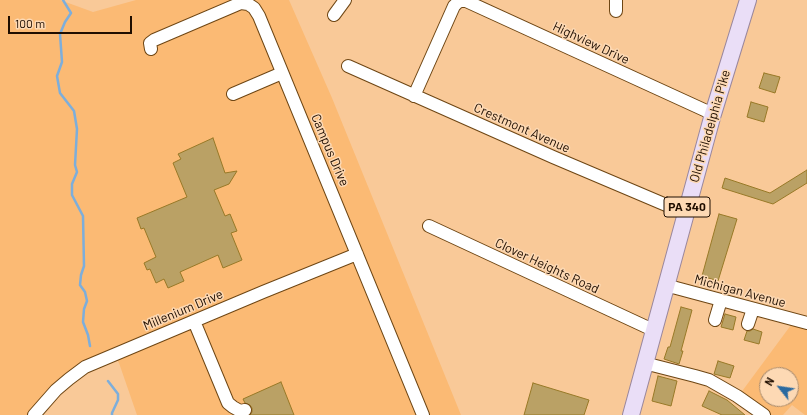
<!DOCTYPE html>
<style>
body{margin:0}
#map{position:relative;width:807px;height:415px;overflow:hidden;background:#f9c998;font-family:Barlow,sans-serif}
canvas{display:block}
.north{position:absolute;left:759px;top:367px;width:40px;height:40px;box-sizing:border-box;background:#fdd9b4;border:1px solid #a4886c;border-radius:50%;rotate:300deg;font-size:11px;font-weight:700;line-height:16px;text-align:center;color:#1f0e00}
.north::after{content:'';display:block;margin:auto;width:14px;height:18px;background:#2a6aa0;clip-path:polygon(50% 0,100% 100%,50% 72%,0 100%)}
.scale{position:absolute;left:8px;top:16px;width:124px;height:18px;box-sizing:border-box;border:2px solid #1f0e00;border-top:0;padding-left:5px;font-size:12px;line-height:14px;white-space:nowrap;color:#1f0e00;-webkit-text-stroke:3px #fdd9b4;paint-order:stroke}
</style>
<div id="map">
<canvas width="807" height="415"></canvas>
<div class="north">N</div>
<div class="scale">100 m</div>
</div>
<script>
const ctx = document.querySelector('canvas').getContext('2d');
ctx.lineJoin = 'round';
function fill(path, color) { ctx.fillStyle = color; ctx.fill(path, 'evenodd'); }
const poly = rows => new Path2D(rows.map(r => 'M' + r).join(''));
function trace(path, color, width, dash) { ctx.strokeStyle = color; ctx.lineWidth = width; ctx.lineCap = dash ? 'butt' : 'round'; ctx.setLineDash(dash || []); ctx.stroke(path); }
function drawText(font, color, halo, rows, align = 'center') {
  ctx.font = font + ' Barlow,sans-serif'; ctx.lineWidth = 3; ctx.setLineDash([]); ctx.textBaseline = 'middle'; ctx.strokeStyle = halo; ctx.fillStyle = color; for (const [text, x, y, turn = 0] of rows) {
    ctx.save(); ctx.translate(x, y); ctx.rotate((+turn || 0) * Math.PI / 180); ctx.textAlign = isNaN(turn) ? turn : align; if (halo) ctx.strokeText(text, 0, 0); ctx.fillText(text, 0, 0); ctx.restore();
  }
}
fill(poly([
 [0,0,60,0,93,12,136,0,289,0,332,98,461,415,137,415,119,363,111,351,67,374,28,415,0,415],
 [791,325,807,328,807,415,805,415,792,405,783,415,768,415,740,394],
 [767,375,791,375,791,399,767,399]
]), '#fbba74');
trace(poly([
 [63,0,71,13,65,22,60,34,62,62,57,76,60,93,74,111,77,129,75,165,77,172,72,184,72,195,83,216,84,266,81,275,80,285,85,292,87,301,84,309,83,322,88,335,90,346],
 [108,381,118,394,118,400,112,413,112,415]
]), '#7daedb', 2.5);
const building = poly([
 [764,73,780,77,775,93,759,88,764,73],
 [751,102,768,107,764,122,747,117,751,102],
 [213,138,225,173,237,171,229,184,214,190,225,216,230,214,237,231,231,233,242,260,223,268,218,255,180,272,184,281,168,288,164,279,156,283,150,269,147,270,144,263,156,257,144,228,141,229,137,218,187,197,173,163,181,159,178,154,213,138],
 [807,170,807,183,773,204,722,188,725,178,770,193,807,170],
 [719,214,737,219,718,281,702,276,719,214],
 [681,307,692,310,681,351,683,351,679,364,664,359,668,347,670,347,681,307],
 [725,314,736,317,733,330,721,327,725,314],
 [753,329,762,332,759,344,744,340,747,331,750,331,753,329],
 [718,361,734,366,730,378,714,374,718,361],
 [658,376,677,381,671,406,652,401,658,376],
 [281,382,294,415,250,415,252,412,252,408,250,405,245,403,243,399,281,382],
 [533,383,589,400,584,415,524,415,533,383],
 [709,391,727,400,745,415,722,415,702,406,709,391]
]);
fill(building, '#baa165');
trace(building, '#987927', 1);
const minor = poly([
 [616,11,616,0],
 [334,15,345,0],
 [151,49,150,43,154,40,236,5,241,3,248,4,254,8,259,16,423,415],
 [348,66,553,157,685,213],
 [233,94,282,73],
 [414,96,454,6,458,2,461,1,466,1,713,114],
 [429,226,653,330],
 [665,285,807,323],
 [715,320,721,300],
 [194,321,228,403,233,407,240,411,245,410],
 [748,324,753,309],
 [644,363,695,376,709,380,737,396,764,415],
 [34,415,56,390,69,379,85,367,263,292,357,254]
]);
const major = poly([
 [631,415,713,114,748,0]
]);
trace(minor, '#6e4614', 14);
trace(major, '#9a879d', 18);
trace(minor, '#fff', 12);
trace(major, '#eadef7', 16);
for (const [x, y, w] of [
 [687,207,46]
]) { const box = new Path2D(); box.roundRect(x - w / 2, y - 10, w, 20, 3); ctx.fillStyle = '#fdd9b4'; ctx.fill(box); trace(box, '#1f0e00', 1); }
drawText('bold 12px', '#1f0e00', null, [
 ["PA 340",687,207]
]);
drawText('13px', '#1f0e00', '#fdd9b4', [
 ["Highview Drive",591,43,25],
 ["Old Philadelphia Pike",710,126,-74],
 ["Crestmont Avenue",522,128,24],
 ["Campus Drive",330,150,67],
 ["Clover Heights Road",547,266,25],
 ["Michigan Avenue",740,291,15],
 ["Millenium Drive",183,310,-23]
]);
</script>
